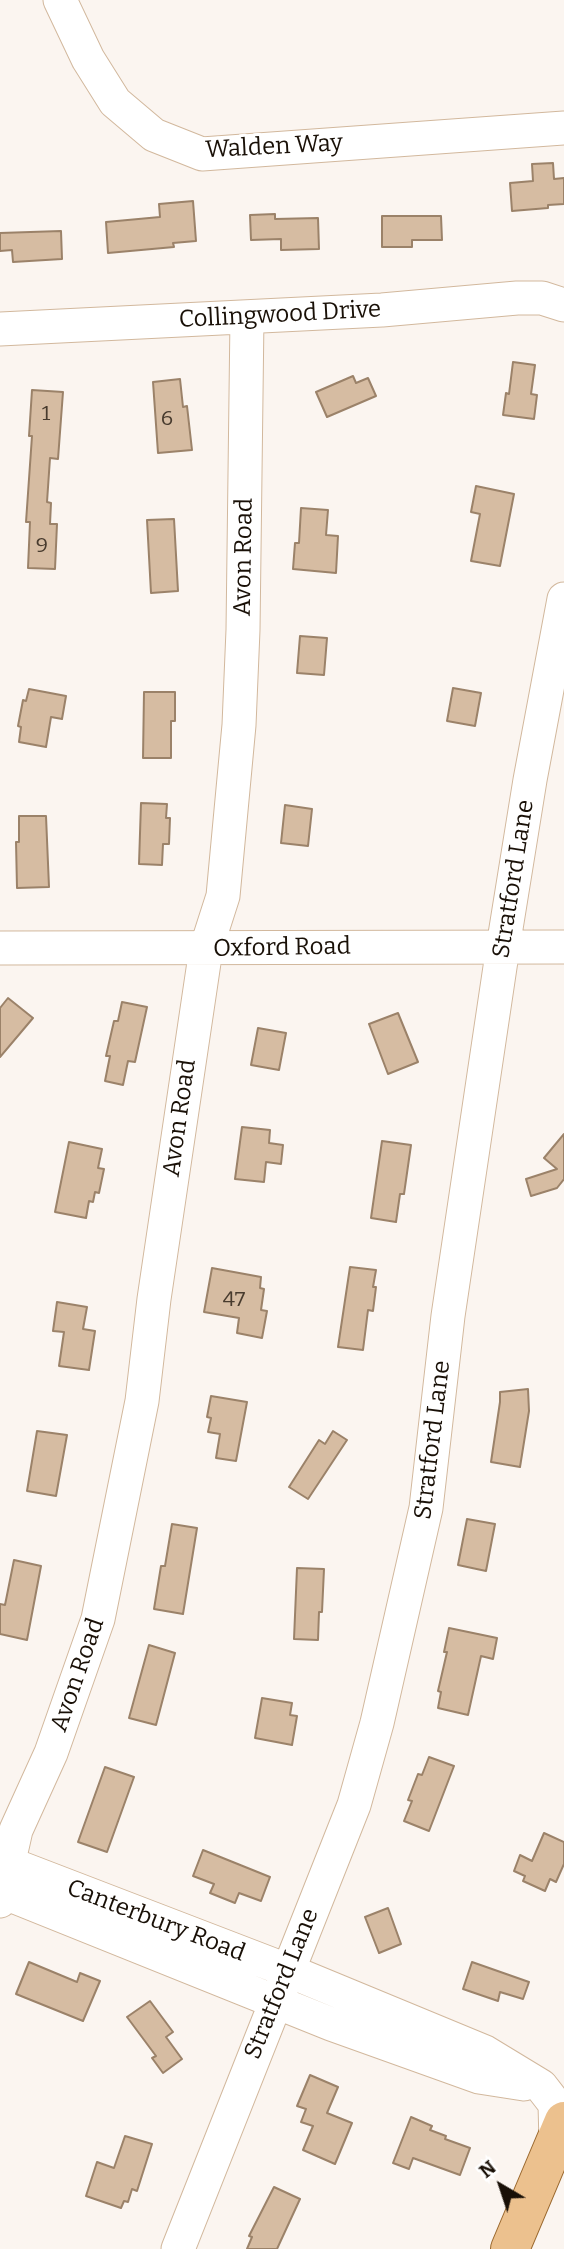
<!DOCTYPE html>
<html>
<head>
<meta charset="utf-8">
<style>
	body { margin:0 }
	#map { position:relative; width:564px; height:2249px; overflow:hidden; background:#fbf5f0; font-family:Bitter,serif }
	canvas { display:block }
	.north { position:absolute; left:466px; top:2151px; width:70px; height:70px; -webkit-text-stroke:5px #fff; paint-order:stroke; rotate:321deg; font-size:19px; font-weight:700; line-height:28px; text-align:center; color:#191007 }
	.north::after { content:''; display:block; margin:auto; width:24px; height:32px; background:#191007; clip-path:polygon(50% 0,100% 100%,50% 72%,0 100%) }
</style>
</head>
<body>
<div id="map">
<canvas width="564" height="2249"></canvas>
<div class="north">N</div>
</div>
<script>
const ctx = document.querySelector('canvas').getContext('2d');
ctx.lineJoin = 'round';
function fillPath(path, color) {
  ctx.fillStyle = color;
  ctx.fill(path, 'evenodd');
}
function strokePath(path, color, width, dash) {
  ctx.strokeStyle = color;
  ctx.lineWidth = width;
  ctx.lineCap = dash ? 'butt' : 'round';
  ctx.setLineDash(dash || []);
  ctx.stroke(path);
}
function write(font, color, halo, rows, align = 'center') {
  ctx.font = font + ' Bitter,serif';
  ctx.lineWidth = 6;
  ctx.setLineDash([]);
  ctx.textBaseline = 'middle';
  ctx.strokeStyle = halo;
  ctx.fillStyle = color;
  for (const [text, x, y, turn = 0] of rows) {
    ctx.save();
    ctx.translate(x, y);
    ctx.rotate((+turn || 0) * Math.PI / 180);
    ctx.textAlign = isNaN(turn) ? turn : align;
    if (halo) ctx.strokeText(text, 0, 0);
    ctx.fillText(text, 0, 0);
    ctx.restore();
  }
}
const building = new Path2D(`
	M553,163L554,179L564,178V204L548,205V208L512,211L510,183L533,181L532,164Z
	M193,201L196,241L173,243L174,247L108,253L106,222L160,217L159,204Z
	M275,214V219L318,218L319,249L281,250V239L251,240L250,215Z
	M382,216H441L442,240H412V247H382Z
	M61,231L62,259L13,262L12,250L0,251V233Z
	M513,362L535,365L531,394L537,395L534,419L503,415L506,393L509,394Z
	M353,376L356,383L368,378L376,396L327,417L316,392Z
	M180,379L183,407L187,406L192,450L158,453L153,382Z
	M32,390L63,392L58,459L50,458L47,502L51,503L50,524H57L55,569L28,568L30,522H26L32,436H29Z
	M476,486L514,494L500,566L471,561L480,514L471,512Z
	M301,508L328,510L326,535L338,536L336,573L293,569L295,543H299Z
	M174,519L178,591L151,593L147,520Z
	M300,636L327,638L324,675L297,673Z
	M453,688L481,693L475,726L447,721Z
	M29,689L66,696L62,719L51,717L46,747L19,742L21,727L18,726L23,700L26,701Z
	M144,692H175V721H171V758H143Z
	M141,803L167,804L166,818H170L169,844H163L162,865L139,864Z
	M285,805L312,809L308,846L281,843Z
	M19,816H46L49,887L17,888L16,842H19Z
	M8,998L33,1018L0,1057V1008Z
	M122,1002L147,1007L135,1062L128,1061L123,1085L105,1081L110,1056H106L114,1021H118Z
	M398,1013L418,1062L388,1074L369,1024Z
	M258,1028L286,1033L279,1070L251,1065Z
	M242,1127L270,1130L269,1143L283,1145L281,1164L266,1162L264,1182L235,1179Z
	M564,1134V1179L557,1188L531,1196L526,1179L557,1169L544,1158Z
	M382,1141L411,1145L404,1194H400L396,1222L371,1218Z
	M69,1142L102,1149L98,1168L104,1169L99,1193L95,1192L93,1202L89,1201L86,1218L55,1212Z
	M350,1267L376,1270L373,1287H376L373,1311L368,1310L363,1350L338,1347Z
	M212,1268L261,1277L260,1288L264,1289L261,1310L267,1311L262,1338L237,1333L239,1318L204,1312Z
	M57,1302L87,1307L83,1329L95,1331L89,1370L59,1366L64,1332L53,1331Z
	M528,1389L529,1411L520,1467L491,1462L500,1402V1392Z
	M211,1396L247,1402L236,1461L216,1458L220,1434L208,1432L211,1418L207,1417Z
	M37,1431L67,1435L56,1496L27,1491Z
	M333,1431L347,1440L308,1499L289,1487L319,1440L325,1444Z
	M467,1519L495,1524L486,1571L458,1565Z
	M172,1524L197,1528L183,1614L154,1609L161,1566H165Z
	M14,1560L41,1566L27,1640L0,1634V1604L5,1605Z
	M297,1568L324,1569L322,1612H319L318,1640L294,1639Z
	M449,1628L497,1638L493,1659L481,1656L468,1715L438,1708L441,1692L438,1691L447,1652H444Z
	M149,1645L175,1653L156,1725L129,1718Z
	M262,1698L292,1703L290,1715L297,1716L292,1745L255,1738Z
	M429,1757L454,1766L429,1831L404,1821L412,1801L408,1800L418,1774L422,1775Z
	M105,1767L134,1777L107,1852L78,1842Z
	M544,1833L564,1842V1864L556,1882L550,1879L545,1891L523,1881L525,1876L514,1871L520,1855L532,1861Z
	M203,1850L270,1877L261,1901L239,1893L235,1903L210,1893L214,1884L193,1876Z
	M388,1908L401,1944L379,1953L365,1917Z
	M29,1962L77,1982L80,1973L100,1981L83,2021L16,1994Z
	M472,1962L529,1982L523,1999L500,1992L498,2001L463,1989Z
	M150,2001L173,2032L166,2037L182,2059L163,2073L152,2058L156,2056L127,2017Z
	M310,2075L338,2087L327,2113L352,2123L335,2164L303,2150L313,2126L301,2122L306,2109L297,2106Z
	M411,2117L432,2126L430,2130L446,2136L445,2139L470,2148L460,2175L413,2158L409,2169L393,2163Z
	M125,2136L152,2144L137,2191L132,2189L128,2202L124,2201L121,2208L86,2196L97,2162L114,2168Z
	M274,2187L300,2199L277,2249H247L252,2237L249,2236Z`);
fillPath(building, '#d6bca2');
strokePath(building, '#9b8269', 2);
const minor = new Path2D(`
	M60,0L88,59L115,102L154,135L202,154L564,128
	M0,329L382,310L517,298H542L564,305
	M0,948L564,947
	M0,1860L289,1971L485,2052L541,2086L555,2104L556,2143L562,2147
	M0,1891L331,2024L479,2077L524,2084
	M0,1901L16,1830L51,1753L98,1619L142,1401L154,1299L206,949L223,896L239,725L243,630L247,317
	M178,2249L354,1805L377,1723L426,1508L448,1316L503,947L530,780L564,599`);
const major = new Path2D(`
	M510,2249L564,2121`);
strokePath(minor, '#d2b89d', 35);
strokePath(major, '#9a682e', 40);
strokePath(minor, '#fff', 33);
strokePath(major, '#ecc18e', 38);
write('21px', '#483b2e', null, [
	["1",46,414],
	["6",167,419],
	["9",42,546],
	["47",234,1300]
]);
write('24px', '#191007', '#fff', [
	["Walden Way",274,147,-3],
	["Collingwood Drive",280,315,-3],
	["Avon Road",244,557,-89],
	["Stratford Lane",514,879,-81],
	["Oxford Road",282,948,-1],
	["Avon Road",180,1118,-82],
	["Stratford Lane",433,1440,-83],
	["Avon Road",78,1675,-71],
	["Canterbury Road",156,1921,21],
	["Stratford Lane",282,1984,-68]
]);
</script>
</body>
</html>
